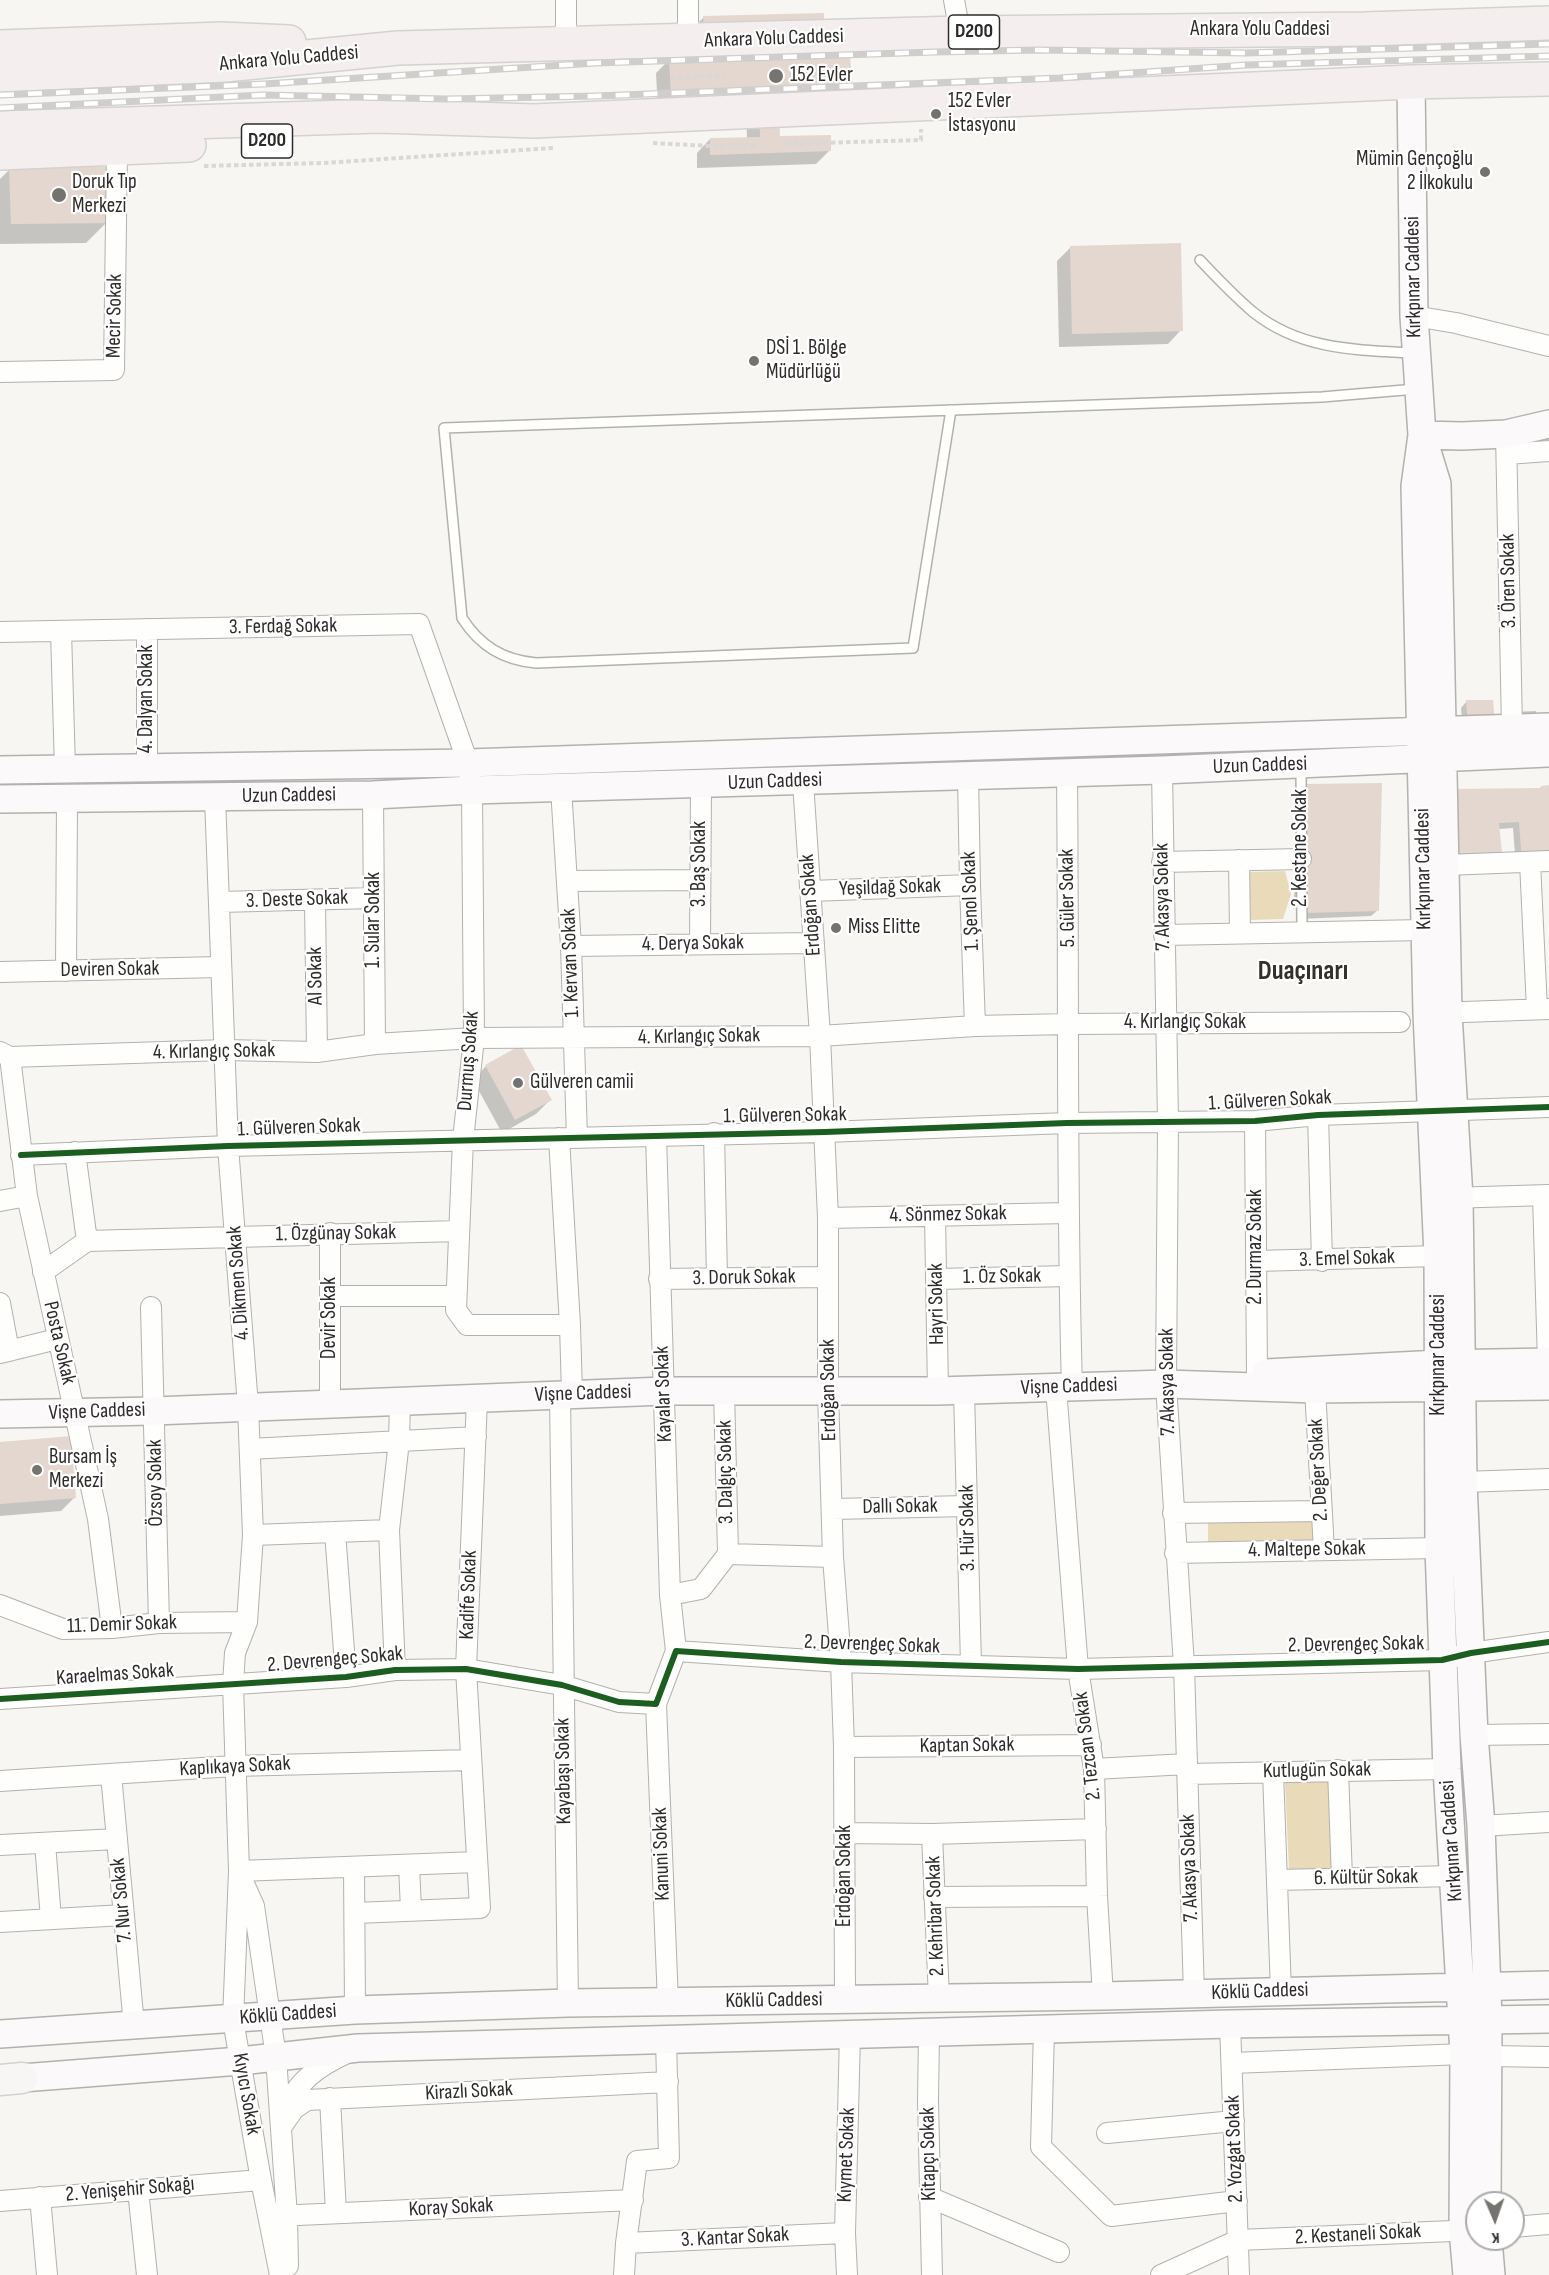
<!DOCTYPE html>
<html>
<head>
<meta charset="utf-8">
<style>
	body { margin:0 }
	#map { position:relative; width:1549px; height:2275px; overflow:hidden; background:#f8f6f2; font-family:"Sofia Sans Condensed",sans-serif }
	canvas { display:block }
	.north { position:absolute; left:1465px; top:2191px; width:60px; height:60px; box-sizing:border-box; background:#fff; border:2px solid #ababaa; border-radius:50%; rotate:178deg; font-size:16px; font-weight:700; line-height:24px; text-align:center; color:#2e2c2a }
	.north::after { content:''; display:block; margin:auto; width:21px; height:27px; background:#757370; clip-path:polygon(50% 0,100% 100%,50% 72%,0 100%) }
</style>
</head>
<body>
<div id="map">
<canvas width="1549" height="2275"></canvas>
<div class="north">K</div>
</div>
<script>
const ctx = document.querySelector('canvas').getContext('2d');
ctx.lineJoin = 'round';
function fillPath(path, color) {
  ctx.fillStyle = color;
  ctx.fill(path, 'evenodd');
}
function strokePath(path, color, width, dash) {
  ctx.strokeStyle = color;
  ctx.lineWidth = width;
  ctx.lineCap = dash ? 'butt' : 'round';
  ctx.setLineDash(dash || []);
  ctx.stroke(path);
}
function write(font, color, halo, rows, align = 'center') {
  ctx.font = font + ' "Sofia Sans Condensed",sans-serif';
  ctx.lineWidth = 4.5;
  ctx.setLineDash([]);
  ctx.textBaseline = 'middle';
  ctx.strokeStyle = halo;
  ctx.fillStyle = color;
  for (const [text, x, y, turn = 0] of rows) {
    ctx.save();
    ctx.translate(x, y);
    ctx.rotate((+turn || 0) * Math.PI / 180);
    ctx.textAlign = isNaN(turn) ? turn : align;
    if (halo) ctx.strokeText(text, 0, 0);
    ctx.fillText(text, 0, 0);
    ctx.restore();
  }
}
fillPath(new Path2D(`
	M1285,871L1291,894L1283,919L1251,920L1249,872Z
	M1317,1518V1545L1208,1548V1520Z
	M1330,1781L1333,1868L1289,1870L1285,1782Z`), '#e9dbba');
fillPath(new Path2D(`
	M823,14V28L809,42L775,43L776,55L849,52L850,92L837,105L777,108L778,138L829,136L830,150L816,164L697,168V153L710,139L747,138L746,109L658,112L656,73L670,59L744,56L743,44L690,45V31L704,17Z
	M10,169L107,222L86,243L0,244V179Z
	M1070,248L1181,330L1168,344L1059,347L1057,261Z
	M1467,701H1492L1463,731L1461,708Z
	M1536,711L1537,724L1512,712Z
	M1308,785L1378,910L1371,916L1298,919V902H1294L1298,795Z
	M1541,787H1549L1516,868L1513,828L1499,829L1443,800L1538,790Z
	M486,1066L550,1100L536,1114L502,1133L473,1080Z
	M0,1443L74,1498L61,1511L0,1516Z`), '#0003');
fillPath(new Path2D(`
	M824,13V29L850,51L852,92L778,95L780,136L831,135V151L710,155V138L760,137L759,96L671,99L669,58L757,54L704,32L703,16Z
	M9,167H107L108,223L11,224Z
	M1181,243L1183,331L1072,334L1070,246Z
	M1466,700H1493L1495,724L1468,725Z
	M1382,783L1379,911L1304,913V846L1307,784Z
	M1549,785V857L1522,862L1519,822L1499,823L1503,863L1453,861L1452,789L1541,788V786Z
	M521,1045L552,1100L515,1120L485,1065Z
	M71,1436L76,1498L0,1504V1442Z`), '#e3d7d0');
const lane = new Path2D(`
	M1200,260C1217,278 1234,296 1253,312C1300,350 1356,350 1414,353
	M951,410L913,648L536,663C503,660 480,646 462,618L444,428L1322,397L1416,389
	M1301,767L1302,932`);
const street = new Path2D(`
	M566,0V44
	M688,0V41
	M954,0L960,33
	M1414,316L1456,323L1549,346
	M0,372L114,370L117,148
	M1506,434L1512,728
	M1507,454L1549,451
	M61,631L65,769
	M0,632L419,624L468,763L472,790L474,1038L463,1140L456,1310L467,1325H570
	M147,768V629
	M1162,770L1168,1122L1166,1384L1184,1666L1194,1994
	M1067,772C1069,977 1066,1182 1072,1387
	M968,775L970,885L975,1026
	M803,782L820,1036L828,1218V1392L833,1557L841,1662L844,1747L845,1999
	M561,788L571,946L577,1138
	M373,795L375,1044
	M215,797L228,1146L248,1406L253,1535L247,1622L235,1653L233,1684L239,1871L233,2020L261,2180L280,2275
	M1239,860L1240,932
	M1162,862L1301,859
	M1530,862L1537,1009
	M1446,865L1549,861
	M567,881L700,880
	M811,891L970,885
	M315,900L317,1052
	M220,902L373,898
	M1164,935L1424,930
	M700,944L701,785
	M571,946L814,943
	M66,971L67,798
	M0,972L220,967
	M1435,1013L1549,1009
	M0,1052L10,1057L225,1050L317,1052L375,1044L474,1038L820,1036L975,1026L1069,1024L1400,1022
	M10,1057L27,1196L98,1519L112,1628
	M1318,1115L1322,1261
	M1255,1121L1257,1374
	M714,1133L717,1278
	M656,1136L670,1595L676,1651
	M559,1138L570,1325L572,1394
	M75,1152L87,1241
	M21,1155L228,1146L825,1132L1067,1123L1255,1121L1318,1115L1549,1107
	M1543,1196L1548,1362
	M1448,1198L1549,1195
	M0,1201L27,1196
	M935,1216L938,1391
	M828,1218L1068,1213
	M1256,1261L1438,1256
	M43,1272L87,1241L459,1231
	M659,1279L828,1277
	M936,1279L1069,1276
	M330,1296H456
	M0,1303L9,1351
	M151,1307L159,1623
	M0,1353L57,1339
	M1056,1388L1078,1669L1094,1769L1097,1896L1103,1996
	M1315,1389L1324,1550
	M724,1390L728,1554
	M964,1391L971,1665
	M560,1395L568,2003
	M330,1403V1233
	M250,1449L476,1437
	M1463,1482L1549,1479
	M833,1509L967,1506
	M1173,1513L1321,1511
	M335,1532L346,1677
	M253,1535L389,1530
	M1175,1553L1439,1548
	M670,1595L701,1589L728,1554L833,1557
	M0,1605L63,1629L112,1628L159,1623L247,1622
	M395,1670L389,1530L399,1441L400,1402
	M0,1699L346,1677L395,1670L466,1669L562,1685L619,1702L656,1704L676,1651L841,1662L1078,1669L1442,1660L1471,1653L1549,1642
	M656,1704L668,2003
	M1474,1735L1549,1734
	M844,1747L1091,1745
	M1094,1769L1187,1764
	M1338,1770L1342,1878
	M1273,1772L1281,1992
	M111,1774L134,2026
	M1187,1774L1447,1769
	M0,1781L234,1766L471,1760
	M1481,1826L1549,1822
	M845,1833L932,1834L1096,1829
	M932,1834L939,1999
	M45,1843L51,1919
	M0,1845L117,1839
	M409,1865L411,1910
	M354,1867L355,2010
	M239,1871L477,1862
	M241,1877L254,1906L276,2057L287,2216L288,2266
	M1277,1880L1455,1876
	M934,1897L1097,1896
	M355,1913L480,1908L466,1669L477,1399
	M0,1922L124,1915
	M1230,2024L1239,2275
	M1044,2029L1041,2147L1111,2216L1237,2201
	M929,2032L928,2101L932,2275
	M1489,2056L1549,2057
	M1232,2063L1464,2054
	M330,2098L336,2213
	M285,2114C293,2083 319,2066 347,2053
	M282,2126L294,2109L307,2100L668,2082
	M1107,2133L1234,2121
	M138,2190L147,2275
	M40,2197L47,2275
	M929,2197L1059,2252
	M0,2201L261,2180
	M276,2216L633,2200
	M1513,2227L1549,2224
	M626,2243L845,2233
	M624,2275L626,2243L637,2161L669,2158L666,2039
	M847,2275L845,2233L850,2034
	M1161,2275L1238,2240L1477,2230`);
const secondary = new Path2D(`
	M1411,82L1414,316L1422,435L1415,486L1427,1013L1438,1256L1439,1548L1447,1769L1464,2054L1463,2230L1467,2275
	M1422,435L1462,436L1506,434L1549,424
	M1425,445L1437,484L1448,1013L1459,1198L1463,1482L1474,1735L1481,1826L1488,2020L1487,2203
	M0,770L468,763L1549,727
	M0,799L373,795L472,790L1162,770L1549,753
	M1266,1373L1439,1364L1549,1362
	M0,1414L154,1411L664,1391H938L1166,1384L1315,1389L1549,1386
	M0,2034L355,2010L568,2003L1103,1996L1549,1985
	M22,2078L240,2061L358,2048L1230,2024L1549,2019
	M1488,2239L1491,2275`);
const primary = new Path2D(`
	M0,2080L22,2078`);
const highway = new Path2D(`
	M0,47L221,39L289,42
	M0,75L225,65L398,48L960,33L1365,29L1549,23
	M0,128L379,116L534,121L1411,82L1549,79
	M0,153L189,145`);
strokePath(lane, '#b2b1ae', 12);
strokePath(street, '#b2b1ae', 22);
strokePath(secondary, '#b2b1ae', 30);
strokePath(primary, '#d3d2d0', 33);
strokePath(highway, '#d3d2d0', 36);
strokePath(new Path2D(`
	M800,74L851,72
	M670,78L725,76
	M653,143L710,146L757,145
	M786,144L921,140V129
	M204,166L323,163L553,148`), '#d9d8d7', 4, [4.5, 3]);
strokePath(lane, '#fefefd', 9);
strokePath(street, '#fefefd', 20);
strokePath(secondary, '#fbf9f9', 27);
strokePath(primary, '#f8f5f5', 30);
strokePath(highway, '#f4eeef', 33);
const rail = new Path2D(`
	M0,95L264,84L596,63L935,52L1039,50L1246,53L1549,44
	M0,108L263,95L447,99L596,96L1060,78L1246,65L1549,56`);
strokePath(rail, '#cfcecd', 7);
strokePath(rail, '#fff', 4.5, [14]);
strokePath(new Path2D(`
	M21,1155L228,1146L825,1132L1067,1123L1255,1121L1318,1115L1549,1107
	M0,1699L346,1677L395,1670L466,1669L562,1685L619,1702L656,1704L676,1651L841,1662L1078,1669L1442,1660L1471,1653L1549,1642`), '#1b5e20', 6);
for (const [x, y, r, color] of [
	[776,76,8,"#757370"],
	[936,114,6,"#757370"],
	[1485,172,6,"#757370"],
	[59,195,8,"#757370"],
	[754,361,6,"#757370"],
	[836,928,6,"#757370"],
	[518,1083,6,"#757370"],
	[37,1470,6,"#757370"]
]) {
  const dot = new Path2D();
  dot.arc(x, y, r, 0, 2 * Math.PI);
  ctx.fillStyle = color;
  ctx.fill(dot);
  strokePath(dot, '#fff', 2);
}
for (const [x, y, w] of [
	[974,32,51],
	[267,141,51]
]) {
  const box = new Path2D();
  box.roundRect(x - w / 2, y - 17, w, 34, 4.5);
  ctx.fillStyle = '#fff';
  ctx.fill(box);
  strokePath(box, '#2e2c2a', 1.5);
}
write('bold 20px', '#2e2c2a', null, [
	["D200",974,32],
	["D200",267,141]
]);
write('21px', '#2e2c2a', '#fff', [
	["Ankara Yolu Caddesi",1260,30],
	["Ankara Yolu Caddesi",774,39,-2],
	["Ankara Yolu Caddesi",289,59,-5],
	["Kırkpınar Caddesi",1414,277,-91],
	["Mecir Sokak",115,316,-89],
	["3. Ören Sokak",1509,581,-91],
	["3. Ferdağ Sokak",283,627,-1],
	["4. Dalyan Sokak",147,699,-90],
	["Uzun Caddesi",1260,766,-2],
	["Uzun Caddesi",775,782,-2],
	["Uzun Caddesi",289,796,-1],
	["2. Kestane Sokak",1301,848,-90],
	["3. Baş Sokak",700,864,-90],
	["Kırkpınar Caddesi",1424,869,-91],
	["Yeşildağ Sokak",890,888,-2],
	["7. Akasya Sokak",1163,897,-91],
	["5. Güler Sokak",1068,898,-91],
	["3. Deste Sokak",297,900,-2],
	["1. Şenol Sokak",971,901,-92],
	["Erdoğan Sokak",811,905,-94],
	["1. Sular Sokak",374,920,-90],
	["4. Derya Sokak",693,944,-1],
	["1. Kervan Sokak",571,963,-92],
	["Deviren Sokak",110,970,-1],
	["Al Sokak",316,976,-91],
	["4. Kırlangıç Sokak",1185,1023],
	["4. Kırlangıç Sokak",699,1037,-1],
	["4. Kırlangıç Sokak",214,1052,-1],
	["Durmuş Sokak",469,1061,-86],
	["1. Gülveren Sokak",1270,1101,-3],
	["1. Gülveren Sokak",785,1116,-1],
	["1. Gülveren Sokak",299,1128,-2],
	["4. Sönmez Sokak",948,1215,-1],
	["1. Özgünay Sokak",336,1234,-1],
	["2. Durmaz Sokak",1256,1247,-90],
	["3. Emel Sokak",1347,1259,-2],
	["1. Öz Sokak",1002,1277,-1],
	["3. Doruk Sokak",744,1278,-1],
	["4. Dikmen Sokak",239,1283,-94],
	["Hayri Sokak",937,1304,-91],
	["Devir Sokak",330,1318,-90],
	["Posta Sokak",59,1343,77],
	["Kırkpınar Caddesi",1439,1355,-90],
	["7. Akasya Sokak",1168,1382,-91],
	["Vişne Caddesi",1069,1387,-2],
	["Erdoğan Sokak",829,1390,-91],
	["Vişne Caddesi",583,1394,-2],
	["Kayalar Sokak",664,1394,-92],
	["Vişne Caddesi",97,1412,-2],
	["2. Değer Sokak",1319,1470,-93],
	["3. Dalgıç Sokak",726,1472,-91],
	["Özsoy Sokak",156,1483,-91],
	["Dallı Sokak",900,1507,-1],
	["3. Hür Sokak",968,1528,-91],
	["4. Maltepe Sokak",1307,1550,-1],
	["Kadife Sokak",469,1595,-88],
	["11. Demir Sokak",122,1625,-2],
	["2. Devrengeç Sokak",872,1645,2],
	["2. Devrengeç Sokak",1356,1645,-1],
	["2. Devrengeç Sokak",335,1660,-5],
	["Karaelmas Sokak",115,1675,-4],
	["Kaptan Sokak",967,1746,-1],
	["2. Tezcan Sokak",1088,1746,-97],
	["Kaplıkaya Sokak",235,1767,-3],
	["Kayabaşı Sokak",564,1771,-91],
	["Kutlugün Sokak",1317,1771,-1],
	["Kırkpınar Caddesi",1452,1841,-94],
	["Kanuni Sokak",662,1854,-92],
	["7. Akasya Sokak",1190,1868,-92],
	["Erdoğan Sokak",845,1876,-90],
	["6. Kültür Sokak",1366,1878,-1],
	["7. Nur Sokak",122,1900,-95],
	["2. Kehribar Sokak",936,1916,-92],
	["Köklü Caddesi",1260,1992,-2],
	["Köklü Caddesi",774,2001,-1],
	["Köklü Caddesi",288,2015,-4],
	["Kirazlı Sokak",469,2092,-3],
	["Kıyıcı Sokak",246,2094,80],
	["2. Yozgat Sokak",1235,2149,-92],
	["Kitapçı Sokak",929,2154,-91],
	["Kıymet Sokak",847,2155,-88],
	["2. Yenişehir Sokağı",130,2190,-5],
	["Koray Sokak",451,2208,-3],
	["2. Kestaneli Sokak",1358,2235,-3],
	["3. Kantar Sokak",735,2238,-3]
]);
write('21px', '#2e2c2a', '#fff', [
	["152 Evler",790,76],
	["152 Evler",948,102],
	["İstasyonu",948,126],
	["Mümin Gençoğlu",1473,160,"right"],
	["2 İlkokulu",1473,184,"right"],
	["Doruk Tıp",72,183],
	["Merkezi",72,207],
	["DSİ 1. Bölge",766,349],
	["Müdürlüğü",766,373],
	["Miss Elitte",848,928],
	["Gülveren camii",530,1083],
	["Bursam İş",49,1458],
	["Merkezi",49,1482]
], 'left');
write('bold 27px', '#33312b', '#fff', [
	["Duaçınarı",1303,972]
]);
</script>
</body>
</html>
